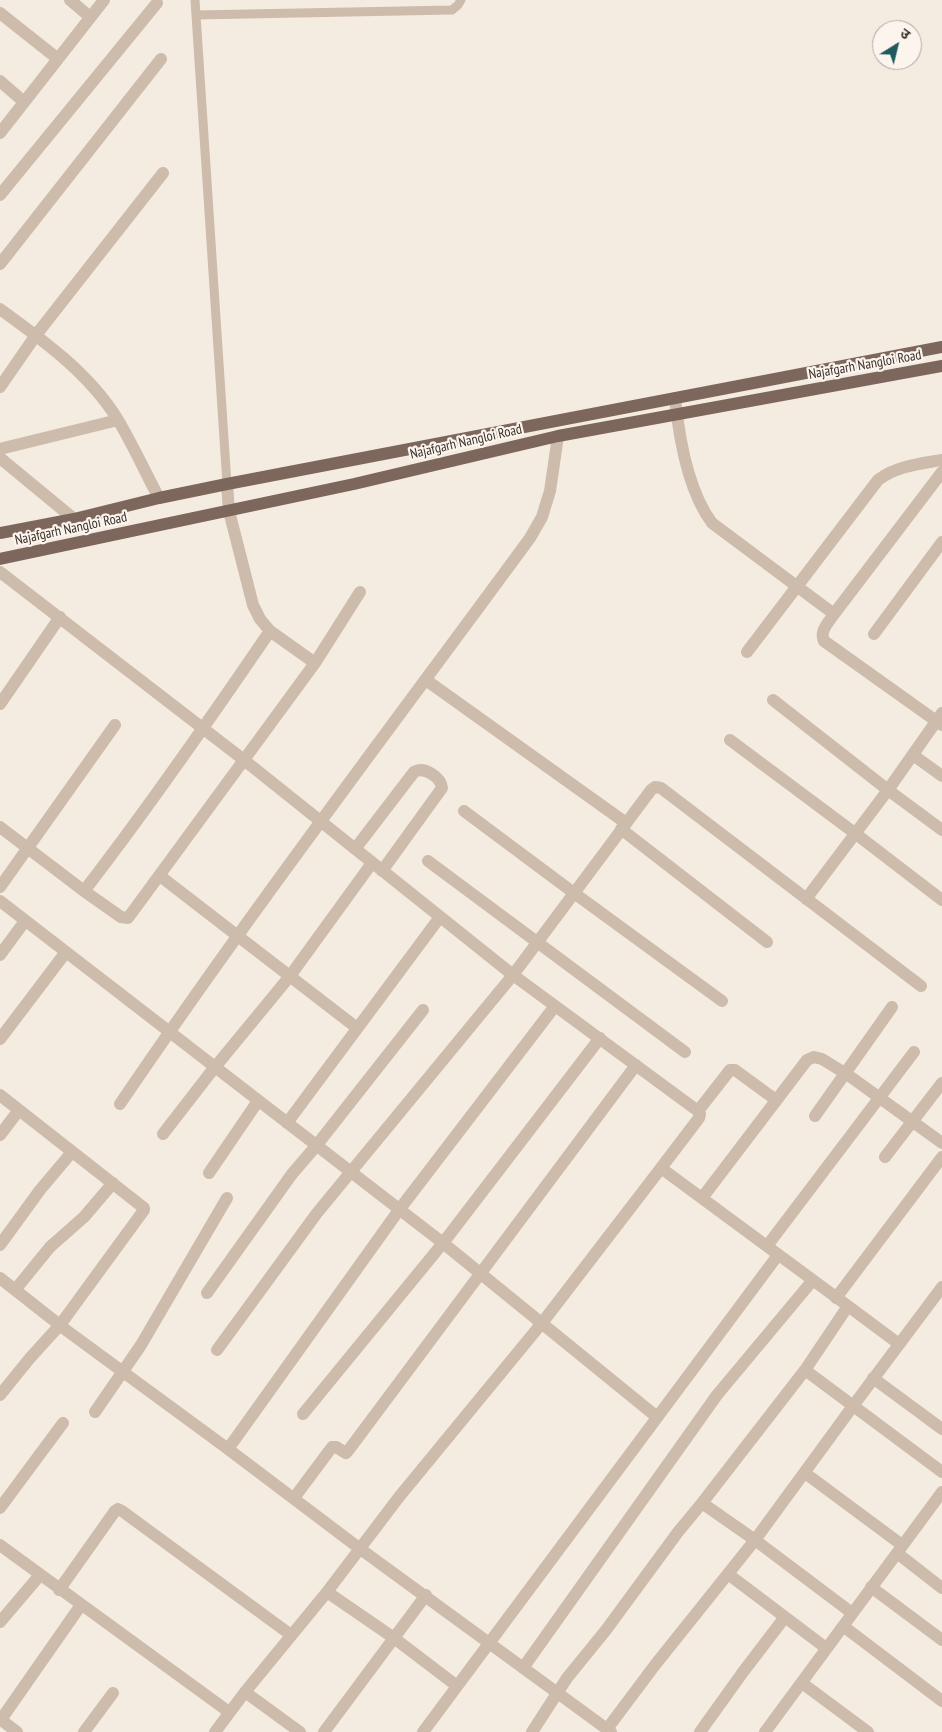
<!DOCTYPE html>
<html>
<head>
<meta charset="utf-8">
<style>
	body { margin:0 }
	#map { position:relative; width:942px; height:1732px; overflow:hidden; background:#f4ebe1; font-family:"PT Sans Narrow","Noto Sans Devanagari",sans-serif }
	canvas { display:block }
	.north { position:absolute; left:872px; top:20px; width:50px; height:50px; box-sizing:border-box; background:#fbf5ee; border:1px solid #aea6a0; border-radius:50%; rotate:36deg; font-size:14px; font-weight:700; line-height:20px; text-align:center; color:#3b302b }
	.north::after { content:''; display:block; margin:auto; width:18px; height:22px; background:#1f5a5e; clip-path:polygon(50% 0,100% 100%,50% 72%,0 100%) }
</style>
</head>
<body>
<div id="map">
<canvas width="942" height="1732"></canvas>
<div class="north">उ</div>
</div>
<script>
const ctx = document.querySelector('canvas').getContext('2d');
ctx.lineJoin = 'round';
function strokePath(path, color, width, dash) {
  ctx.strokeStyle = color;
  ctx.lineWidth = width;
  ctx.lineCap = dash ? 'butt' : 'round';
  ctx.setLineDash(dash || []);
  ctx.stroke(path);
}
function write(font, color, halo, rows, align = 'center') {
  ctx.font = font + ' "PT Sans Narrow",sans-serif';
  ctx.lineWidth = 4.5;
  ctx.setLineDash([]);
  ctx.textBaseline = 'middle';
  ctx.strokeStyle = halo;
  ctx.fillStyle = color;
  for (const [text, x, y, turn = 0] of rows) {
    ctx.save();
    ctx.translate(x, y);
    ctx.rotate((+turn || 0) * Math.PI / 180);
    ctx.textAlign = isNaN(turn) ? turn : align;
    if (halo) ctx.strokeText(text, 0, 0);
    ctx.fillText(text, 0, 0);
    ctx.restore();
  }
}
strokePath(new Path2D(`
	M195,0L227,484
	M196,15L452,10L458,5L461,0`), '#cdbbac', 9);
strokePath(new Path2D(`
	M70,0L90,17
	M0,13L58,59
	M0,81L24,102
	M0,133L104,0
	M0,195L157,3
	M0,264L161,59
	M0,309C43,340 90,374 118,420C133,445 145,472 159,498
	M0,387L36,335L163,173
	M675,398C679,438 688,491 712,523L834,614C829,622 819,631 824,641L942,725
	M0,449L118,420
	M0,458L74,519
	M0,572L244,760L513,975L651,790L655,787L661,788L921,986
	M834,614L942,472
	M270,631L315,663
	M874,634L942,542
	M747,652L878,480C896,466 919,464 942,460
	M426,680L626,823
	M773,700L888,790L942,830
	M0,704L60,617
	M730,740L856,834L942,900
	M913,755L942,776
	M464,811L574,893L722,1001
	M0,827L84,891L121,917L128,918L315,663L360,592
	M621,829L767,942
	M355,849L414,772C424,766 441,777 442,788L382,871
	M428,861L685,1052
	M160,876L357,1028
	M0,887L115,725
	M84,891C149,807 210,719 270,631L260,619L253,605L229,511L227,484
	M806,899L888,790L942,713
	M0,901L443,1243L657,1417
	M0,955L25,921
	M555,1006L399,1210L228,1449L359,1548L611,1732
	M0,1039L66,952
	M0,1095L144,1208V1210L60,1325L30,1358L0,1395
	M120,1104C251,911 392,726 530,538L542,517L550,491L558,436
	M698,1111L730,1070H735L776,1100
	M815,1116L892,1007
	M287,1123L440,917
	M163,1134L211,1072L290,976L372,863
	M0,1135L19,1110
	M885,1157L942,1083
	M209,1173L258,1101
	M702,1198L807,1060L814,1057L822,1059L848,1075L942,1143
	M0,1245L40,1190L72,1152
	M767,1246L914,1052
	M0,1278L66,1330L228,1449
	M15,1290L50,1247L84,1217L113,1183
	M207,1293L292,1174L316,1146L423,1010
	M836,1298L942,1157
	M848,1306L899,1344
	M217,1350L317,1213L513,975L698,1111L700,1114L699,1118L661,1168L848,1306L805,1370L942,1472
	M873,1378L942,1429
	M95,1412L141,1345L227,1198
	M303,1414L443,1243L600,1038
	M805,1473L902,1545
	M294,1498L332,1447H336L346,1453L348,1451L636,1065
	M702,1503L755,1540L852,1613
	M0,1508L63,1423
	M0,1545L229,1712
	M897,1553L942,1588
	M728,1574L826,1648
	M871,1587L942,1640
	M59,1590L115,1511L118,1509L122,1511L291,1635
	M327,1592L394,1638L457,1686
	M0,1622L40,1575
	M843,1626L942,1701
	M523,1668L717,1395L813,1280
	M802,1683L868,1732
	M245,1692L300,1732
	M0,1719L17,1732
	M0,1721L81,1605
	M607,1729L655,1665L755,1540L853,1406L942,1287
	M84,1732L113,1693
	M215,1732L245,1692L327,1592L399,1497L542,1323L661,1168
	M324,1732L426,1595
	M423,1732L778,1255
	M532,1732L567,1678L606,1630L678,1532L702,1503L805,1370
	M700,1732L743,1672L785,1617
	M765,1732L942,1492`), '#cdbbac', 12);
strokePath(new Path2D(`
	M0,533L74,519L159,498L227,484L942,347
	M0,559L354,484L558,436L942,366`), '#7d675c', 12);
write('14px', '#3b302b', '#fbf5ee', [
	["Najafgarh Nangloi Road",865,365,-10],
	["Najafgarh Nangloi Road",466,442,-13],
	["Najafgarh Nangloi Road",71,529,-12]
]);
</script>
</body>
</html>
